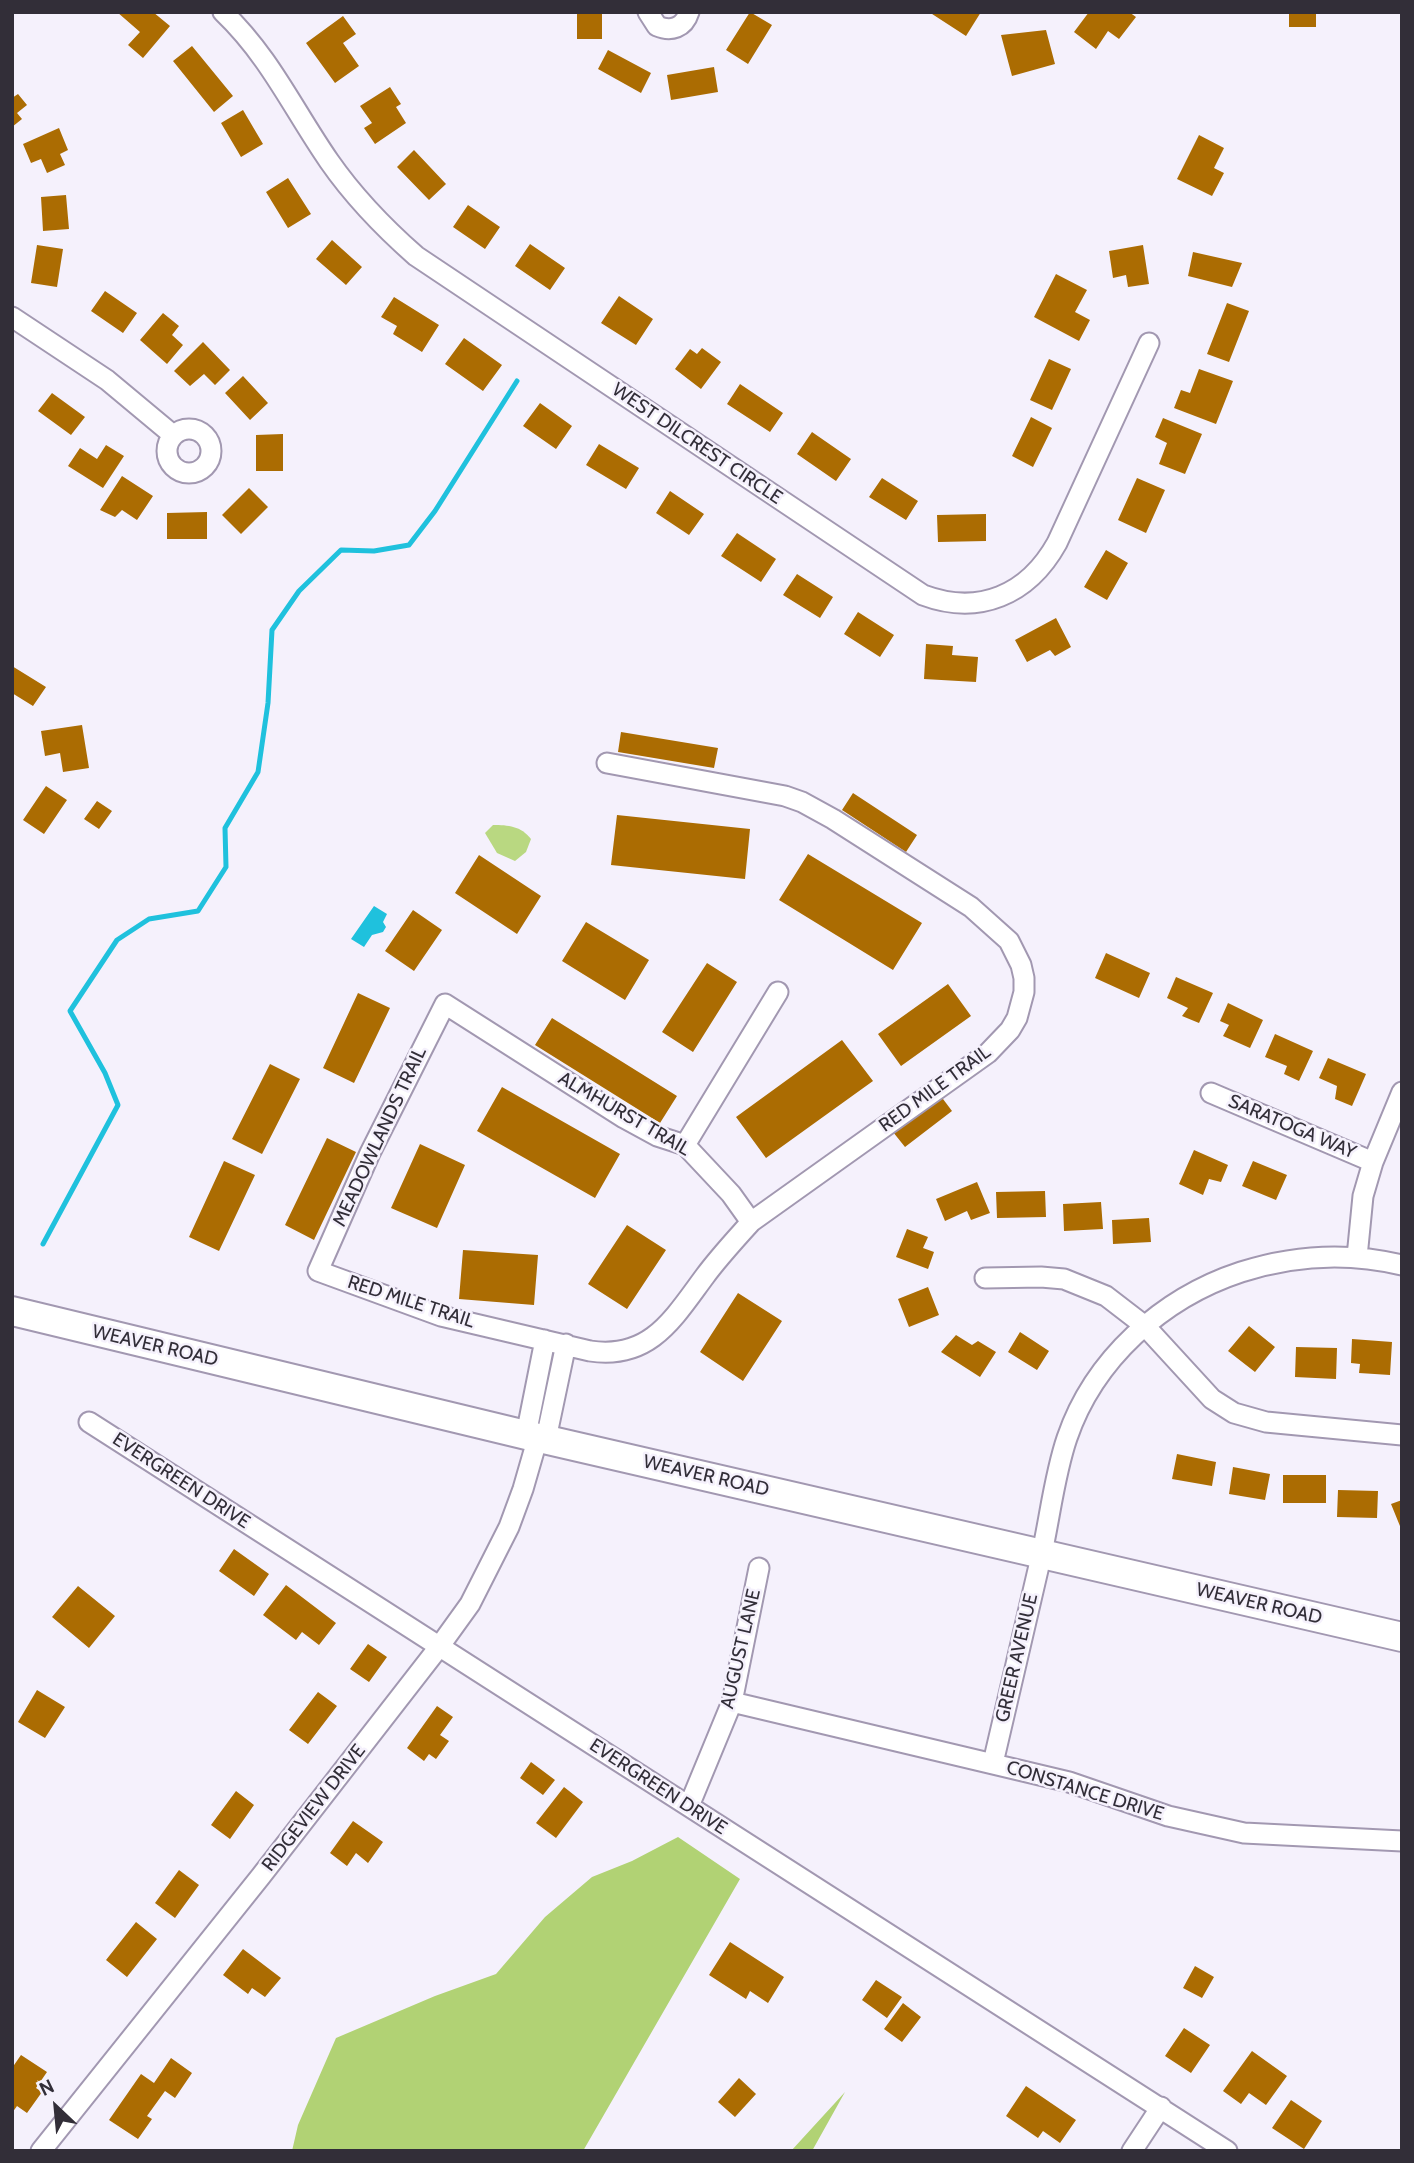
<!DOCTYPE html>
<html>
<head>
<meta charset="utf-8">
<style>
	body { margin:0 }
	#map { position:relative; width:1414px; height:2163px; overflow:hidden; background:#f5f1fc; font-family:Cabin,sans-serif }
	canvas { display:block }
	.frame { position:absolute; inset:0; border:14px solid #322e38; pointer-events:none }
	.north { position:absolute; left:21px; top:2072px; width:70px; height:70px; -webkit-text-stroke:5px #f5f1fc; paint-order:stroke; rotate:334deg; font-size:19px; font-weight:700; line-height:28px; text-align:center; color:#322e38 }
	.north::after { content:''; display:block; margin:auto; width:24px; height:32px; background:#322e38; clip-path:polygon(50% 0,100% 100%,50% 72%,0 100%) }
</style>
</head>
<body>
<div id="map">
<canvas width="1414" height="2163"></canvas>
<div class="frame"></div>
<div class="north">N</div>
</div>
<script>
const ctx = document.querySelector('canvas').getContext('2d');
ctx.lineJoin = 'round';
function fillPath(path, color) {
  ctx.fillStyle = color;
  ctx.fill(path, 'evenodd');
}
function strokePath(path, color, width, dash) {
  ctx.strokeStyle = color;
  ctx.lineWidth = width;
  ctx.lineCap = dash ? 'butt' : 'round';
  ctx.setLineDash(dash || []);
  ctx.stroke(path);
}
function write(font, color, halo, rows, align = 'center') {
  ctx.font = font + ' Cabin,sans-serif';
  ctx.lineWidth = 5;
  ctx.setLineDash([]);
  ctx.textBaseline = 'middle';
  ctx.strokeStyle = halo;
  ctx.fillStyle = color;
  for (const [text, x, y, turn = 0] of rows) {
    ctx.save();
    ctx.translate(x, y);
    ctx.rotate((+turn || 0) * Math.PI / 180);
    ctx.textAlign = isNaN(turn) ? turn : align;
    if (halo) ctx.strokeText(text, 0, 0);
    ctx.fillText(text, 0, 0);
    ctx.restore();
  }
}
fillPath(new Path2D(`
	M493,825C508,825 521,826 531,839L526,852L515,861L497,853L485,833Z`), '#b9d881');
fillPath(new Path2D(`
	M678,1837L740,1879L583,2151H292L298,2125L336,2038L435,1996L496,1974L545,1917L592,1877L632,1861Z
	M845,2092L812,2151H791Z`), '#b1d274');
fillPath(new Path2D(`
	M374,906L387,914L383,922L386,927L383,932L372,935L364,947L351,939Z`), '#1fc1dd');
strokePath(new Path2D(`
	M43,1244L118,1105L105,1073L70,1011L117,940L149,919L198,911L226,867L225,828L258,772L268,703L272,630L299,591L341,550L374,551L409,545L435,511L517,381`), '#1fc1dd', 5);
fillPath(new Path2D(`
	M117,12H153L170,26L143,58L128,45L140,32Z
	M577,12H602V39H577Z
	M750,12L772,25L748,64L726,50Z
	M929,12H981L966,36Z
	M1089,12H1129L1136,17L1119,39L1108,31L1096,49L1074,32Z
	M1289,12H1316V27H1289Z
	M343,16L356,34L343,43L359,66L335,83L306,43Z
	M1046,30L1055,64L1012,76L1001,35Z
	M192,46L233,96L214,112L173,61Z
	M608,50L651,73L641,93L598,69Z
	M714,67L718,92L671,100L667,75Z
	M390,87L401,104L396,107L406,123L375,144L364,128L372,123L360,106Z
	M18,94L27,105L17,113L22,119L12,127V98Z
	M243,110L263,144L241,157L221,123Z
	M59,128L68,150L60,154L65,165L47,173L41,159L31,163L23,144Z
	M1199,135L1224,148L1214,168L1224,173L1212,196L1177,179Z
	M414,150L446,184L429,200L397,167Z
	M288,178L311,214L288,228L266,192Z
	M66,195L69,229L43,231L41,197Z
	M468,205L500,227L485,249L453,227Z
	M332,240L362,267L346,285L316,259Z
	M530,244L565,268L550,290L515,266Z
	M37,245L63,249L57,287L31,283Z
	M1143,245L1149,284L1128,287L1126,275L1113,278L1109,251Z
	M1193,252L1242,263L1232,287L1188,276Z
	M1056,274L1087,290L1075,312L1090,320L1079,341L1034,317Z
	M105,291L137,313L123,333L91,311Z
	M619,296L653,319L636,345L601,323Z
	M394,297L439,325L422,352L393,334L397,326L381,317Z
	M1227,303L1249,311L1229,362L1207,354Z
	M163,313L179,326L172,335L183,345L167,364L140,340Z
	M464,338L502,365L483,391L445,364Z
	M203,342L230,370L215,385L204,374L190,386L174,371Z
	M702,348L721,362L701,389L675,369L690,349L697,354Z
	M1049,359L1071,369L1052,410L1030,400Z
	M1199,369L1233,381L1216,424L1174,408L1181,390L1190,393Z
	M243,376L268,403L250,420L225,393Z
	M740,384L783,413L770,432L727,404Z
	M52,393L85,417L71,435L38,411Z
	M540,403L572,426L556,449L523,426Z
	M1031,417L1052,428L1033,467L1012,456Z
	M1163,418L1202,434L1185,474L1159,464L1167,443L1155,437Z
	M812,432L851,459L836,481L797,454Z
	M283,434V471H256V435Z
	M599,444L639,468L626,489L586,465Z
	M106,445L124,456L103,488L68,466L80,448L97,459Z
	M122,476L153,496L137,520L122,510L115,517L100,510Z
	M882,478L918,501L906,520L869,497Z
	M1137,478L1165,490L1146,533L1118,520Z
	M249,488L268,507L241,534L222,515Z
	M670,491L704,514L689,535L656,513Z
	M207,512V539H167V513Z
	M986,514V541L938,542L937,515Z
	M737,533L776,559L761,582L721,556Z
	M1106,550L1128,563L1107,600L1084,587Z
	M797,574L833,597L820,618L783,595Z
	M858,612L894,635L880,657L844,634Z
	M1056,618L1071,647L1055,656L1050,650L1027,662L1015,640Z
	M926,644L953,646L952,655L978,657L976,682L924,679Z
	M12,666L46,687L33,706L12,693Z
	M82,725L89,768L63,772L60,753L45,756L41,731Z
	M621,732L718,748L714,768L618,752Z
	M46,786L67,800L44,834L23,820Z
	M853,793L917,835L906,852L842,810Z
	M97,801L112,811L99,829L84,819Z
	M617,815L750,829L745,879L611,865Z
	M808,854L922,923L893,970L779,900Z
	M479,855L541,896L517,934L455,893Z
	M413,910L442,930L414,971L385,951Z
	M586,922L649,960L625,1000L562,961Z
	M1106,953L1150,973L1139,998L1095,978Z
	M707,963L737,982L693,1052L662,1032Z
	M1176,977L1213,993L1199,1023L1182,1016L1188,1008L1167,998Z
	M948,984L971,1016L901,1066L878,1034Z
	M358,993L390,1008L354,1083L323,1068Z
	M1228,1003L1263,1020L1250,1048L1223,1036L1229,1025L1220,1021Z
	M552,1018L677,1096L660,1123L535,1045Z
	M1275,1034L1313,1051L1299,1081L1284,1074L1287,1066L1265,1057Z
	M842,1040L873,1081L766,1158L736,1117Z
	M1328,1058L1366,1074L1352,1106L1335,1099L1337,1086L1319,1078Z
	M270,1064L300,1079L262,1154L232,1139Z
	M502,1087L620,1154L595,1198L477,1131Z
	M940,1095L952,1111L905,1147L893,1132Z
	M327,1138L356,1152L314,1240L285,1225Z
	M420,1144L465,1165L437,1228L391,1208Z
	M1194,1150L1228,1165L1221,1182L1209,1179L1203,1195L1179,1184Z
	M224,1161L255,1175L219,1251L189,1237Z
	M1253,1161L1287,1175L1276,1200L1242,1186Z
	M977,1182L990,1213L971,1220L967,1211L945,1221L936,1199Z
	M1045,1191L1046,1217L997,1218L996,1192Z
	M1101,1202L1103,1229L1064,1231L1063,1204Z
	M1149,1218L1151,1242L1113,1244L1112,1220Z
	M627,1225L666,1250L627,1309L588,1284Z
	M907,1229L928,1237L923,1248L934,1252L928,1269L896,1257Z
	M463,1250L538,1255L534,1305L459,1299Z
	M928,1287L939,1315L909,1327L898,1299Z
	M738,1293L782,1321L743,1381L700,1352Z
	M1249,1326L1275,1347L1255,1372L1228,1351Z
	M1020,1332L1049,1351L1037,1370L1008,1352Z
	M956,1335L972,1345L978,1341L996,1352L980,1377L941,1352Z
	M1352,1339L1392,1342L1390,1375L1359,1373L1360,1364L1351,1363Z
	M1296,1347L1337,1348L1336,1379L1295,1377Z
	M1177,1454L1216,1462L1212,1486L1172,1479Z
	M1233,1467L1270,1474L1265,1500L1229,1494Z
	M1283,1475H1326V1503H1283Z
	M1338,1490L1378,1491L1377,1518L1337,1517Z
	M1402,1500V1531L1391,1504Z
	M234,1549L269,1574L254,1596L219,1571Z
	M286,1585L336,1623L319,1645L302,1632L296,1640L263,1615Z
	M78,1586L115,1616L89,1648L52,1617Z
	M368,1644L387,1657L369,1682L350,1669Z
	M37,1690L65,1707L45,1738L18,1722Z
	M318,1692L337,1706L308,1744L289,1730Z
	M437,1706L453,1717L440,1735L449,1741L436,1759L429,1754L424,1761L407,1748Z
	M531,1762L555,1780L543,1795L520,1778Z
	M564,1787L583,1802L556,1838L536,1823Z
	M236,1791L254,1805L230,1839L211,1825Z
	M353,1821L383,1842L368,1863L356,1853L347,1866L330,1853Z
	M179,1870L199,1885L175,1918L155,1903Z
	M136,1922L157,1939L127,1977L106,1960Z
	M730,1942L784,1977L768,2003L750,1991L746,1999L709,1975Z
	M243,1949L281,1978L265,1997L252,1988L248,1994L223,1975Z
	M1195,1966L1214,1977L1202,1998L1183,1988Z
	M876,1980L902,1997L887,2018L862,2000Z
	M903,2003L921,2017L902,2042L884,2029Z
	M1184,2028L1210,2045L1191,2073L1165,2056Z
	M1252,2051L1287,2076L1266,2105L1249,2093L1241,2104L1223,2091Z
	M21,2055L47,2072L36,2088L42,2092L27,2113L17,2106L12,2113V2068Z
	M171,2058L192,2073L175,2098L165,2091L147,2116L152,2119L138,2139L109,2120L141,2074L154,2083Z
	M739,2078L756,2094L735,2117L718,2102Z
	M1026,2086L1076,2120L1060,2143L1043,2131L1038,2138L1006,2116Z
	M1291,2100L1322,2121L1304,2149L1272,2128Z`), '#ab6c02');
const street = new Path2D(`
	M223,12C270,57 293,109 329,161C354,197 383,227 416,256L923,595C979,616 1028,595 1057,543L1149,343
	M648,12L657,26C671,32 684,28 689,12
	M12,317L107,380L173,435
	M167 451a22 22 0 1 1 44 0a22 22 0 1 1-44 0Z
	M607,763L785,796L802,802L833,819L971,907L1009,941L1021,965L1024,978V992L1017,1018L1010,1030L988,1053L751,1222C735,1240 719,1257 705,1276C673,1319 650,1360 590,1351L441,1316L318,1271L370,1153L445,1004L624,1118L657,1136L685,1145L731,1194L751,1222
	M1211,1093L1373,1162
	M685,1145L778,992
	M1357,1257L1363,1196L1373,1162L1402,1092
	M985,1278L1041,1277L1064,1279L1106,1296L1145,1326L1212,1399L1234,1413L1266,1422L1402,1435
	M89,1422L1227,2151
	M526,1435L545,1340
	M546,1439L566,1344
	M732,1702L1069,1782L1168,1816L1244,1833L1402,1841
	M993,1763C1009,1694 1025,1626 1041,1557C1050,1518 1054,1476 1067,1438C1094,1359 1162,1298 1241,1272C1294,1255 1348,1252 1402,1265
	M689,1806L732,1702L759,1568
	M41,2151L261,1876L439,1647L470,1604L509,1527L523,1489L538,1437
	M1132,2151L1161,2107`);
const secondary = new Path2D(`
	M12,1311L526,1435L1402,1637`);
strokePath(street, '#a298b1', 23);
strokePath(secondary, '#a298b1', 32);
strokePath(street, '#fff', 19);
strokePath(secondary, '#fff', 28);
write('19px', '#322e38', '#f5f1fc', [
	["WEST DILCREST CIRCLE",697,444,34],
	["RED MILE TRAIL",935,1089,-36],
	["ALMHURST TRAIL",624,1114,30],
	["SARATOGA WAY",1292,1127,23],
	["MEADOWLANDS TRAIL",380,1137,-65],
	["RED MILE TRAIL",411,1302,18],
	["WEAVER ROAD",155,1346,13],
	["WEAVER ROAD",706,1476,13],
	["EVERGREEN DRIVE",181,1481,33],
	["WEAVER ROAD",1259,1604,13],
	["AUGUST LANE",741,1649,-77],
	["GREER AVENUE",1017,1658,-77],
	["EVERGREEN DRIVE",658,1787,33],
	["CONSTANCE DRIVE",1085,1791,17],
	["RIDGEVIEW DRIVE",314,1808,-52]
]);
</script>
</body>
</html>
